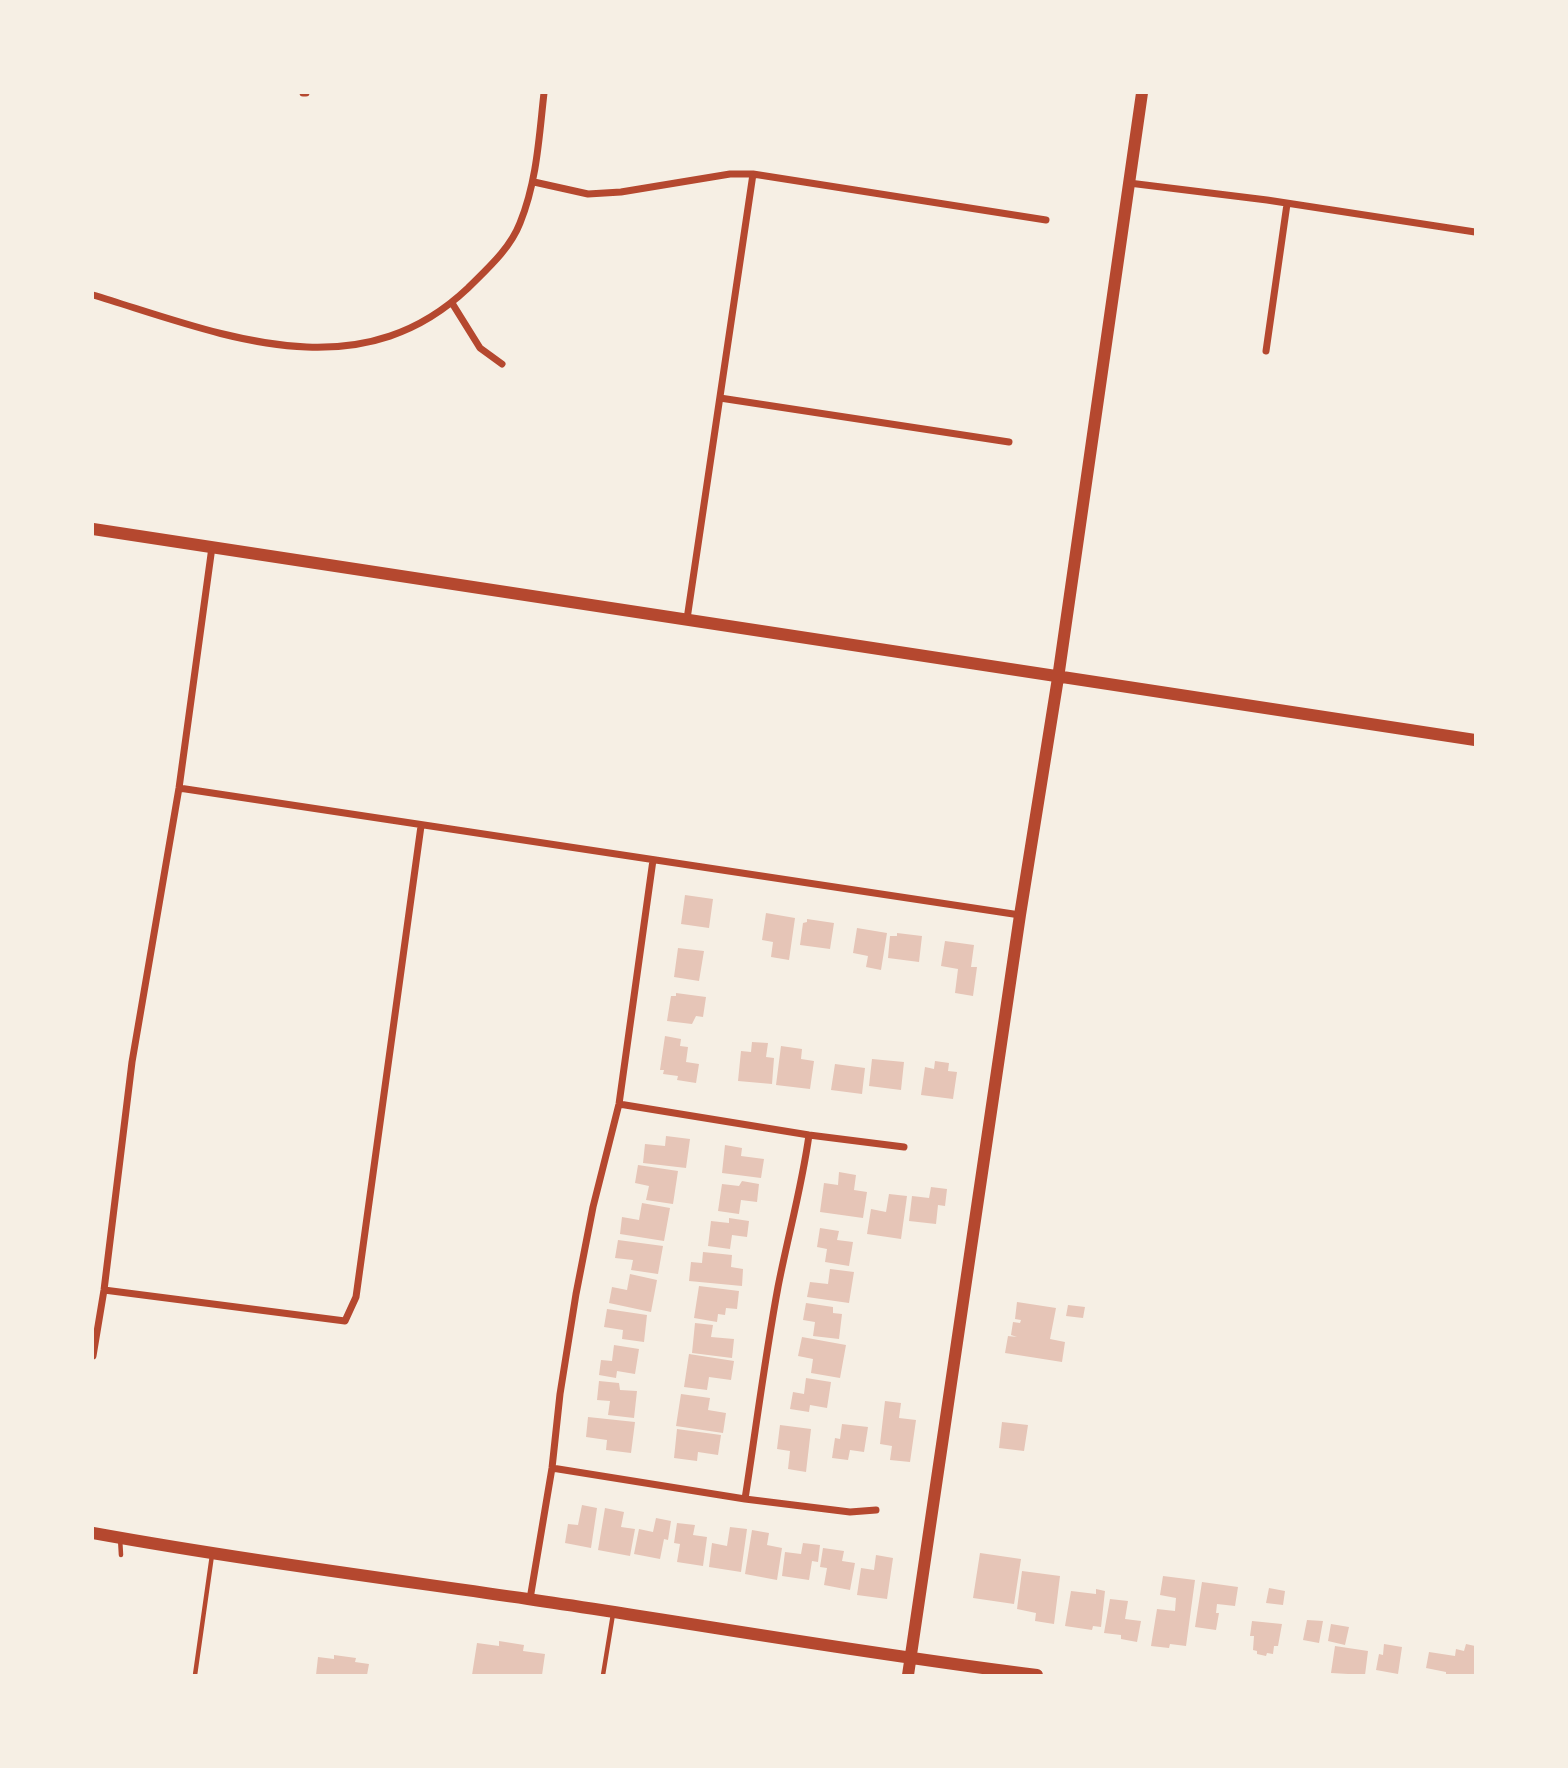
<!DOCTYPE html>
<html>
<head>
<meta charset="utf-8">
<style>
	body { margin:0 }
	#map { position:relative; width:1568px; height:1768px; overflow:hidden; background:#f6efe4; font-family:"Fira Sans Condensed",sans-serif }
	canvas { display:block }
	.frame { position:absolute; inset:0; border:94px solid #f6efe4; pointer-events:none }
</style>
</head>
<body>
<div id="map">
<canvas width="1568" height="1768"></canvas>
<div class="frame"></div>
</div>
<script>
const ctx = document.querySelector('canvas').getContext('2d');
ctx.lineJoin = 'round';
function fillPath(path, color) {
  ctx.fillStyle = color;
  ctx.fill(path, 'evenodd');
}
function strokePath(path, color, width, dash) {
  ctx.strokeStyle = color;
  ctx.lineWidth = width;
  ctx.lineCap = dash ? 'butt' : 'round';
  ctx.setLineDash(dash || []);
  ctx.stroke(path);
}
fillPath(new Path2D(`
	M685,895L713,899L709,928L681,924Z
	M766,913L795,918L789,960L771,957L773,942L762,940Z
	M807,919L834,923L830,949L800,945L803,923L807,922Z
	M857,928L887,933L881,970L866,967L868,956L853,953Z
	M897,933L922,936L919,962L888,958L890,936H897Z
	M945,941L974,945L971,967H977L973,996L955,993L958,969L941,966Z
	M678,948L704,951L699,981L674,977Z
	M676,993L706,997L703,1017L696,1016L692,1024L667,1021L671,996H676Z
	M665,1036L681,1039L680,1046L688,1047L686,1062L699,1064L696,1083L677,1080L678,1076L663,1074L664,1070H660Z
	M752,1042L768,1043L766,1057L774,1058L772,1084L738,1081L741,1051L751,1052Z
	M781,1046L802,1049L801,1059L814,1061L810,1089L776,1085Z
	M872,1059L904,1062L901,1090L869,1086Z
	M935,1061L949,1063L948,1071L957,1072L953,1099L921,1095L925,1067L934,1069Z
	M835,1064L865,1068L862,1094L831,1090Z
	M666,1136L690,1139L686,1168L643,1163L645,1144L665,1146Z
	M725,1145L742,1148L741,1156L764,1159L761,1178L722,1173Z
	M638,1165L678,1171L673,1204L646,1200L649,1186L635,1183Z
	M839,1172L856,1175L854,1190L867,1192L863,1218L820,1212L824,1183L838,1185Z
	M742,1181L759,1184L757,1202L741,1200L739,1214L718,1211L722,1184L739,1186Z
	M931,1187L947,1189L945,1206L938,1205L936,1224L909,1221L912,1196L929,1198Z
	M889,1194L907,1196L901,1239L867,1234L871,1209L886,1212Z
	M642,1203L670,1208L664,1241L620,1234L622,1217L639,1220Z
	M729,1218L749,1221L747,1237L732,1235L730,1249L708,1246L711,1221L729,1223Z
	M820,1228L839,1231L837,1240L853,1242L849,1266L825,1262L827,1249L817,1247Z
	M618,1240L663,1246L658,1274L631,1270L633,1260L615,1258Z
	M703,1252L732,1255L731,1267L743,1269L742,1286L689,1281L691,1262L702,1263Z
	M830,1269L854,1272L849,1303L807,1297L810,1282L828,1284Z
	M630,1274L657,1280L651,1312L609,1303L612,1287L627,1290Z
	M699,1286L739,1291L737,1309L726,1308L725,1315L718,1314L717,1322L694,1318Z
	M1017,1302L1056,1308L1050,1339L1065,1342L1062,1362L1005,1353L1008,1336L1017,1337L1011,1335L1013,1322L1020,1323L1021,1320L1015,1319Z
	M806,1303L833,1307V1313L842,1314L839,1339L813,1336L815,1322L803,1320Z
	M1068,1305L1085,1307L1083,1318L1066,1316Z
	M607,1309L647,1315L644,1342L622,1339L623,1330L604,1327Z
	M695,1323L713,1325L711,1337L734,1339L732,1358L692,1353Z
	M802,1337L846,1345L840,1378L811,1373L813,1359L798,1356Z
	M614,1345L639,1349L635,1374L617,1371L616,1378L599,1375L601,1360L612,1361Z
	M689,1354L734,1361L731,1380L709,1377L707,1390L684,1387Z
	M806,1378L831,1382L827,1408L810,1405L809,1412L790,1409L793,1392L804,1394Z
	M599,1381L619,1383L620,1390L637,1391L634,1418L608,1415L610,1401L597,1400Z
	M681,1394L710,1398L708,1410L726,1413L723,1433L676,1426Z
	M885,1401L901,1403L899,1418L916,1420L910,1462L890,1460L892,1446L880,1444Z
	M588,1417L635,1422L631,1453L606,1450L607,1440L586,1437Z
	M1002,1422L1028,1425L1024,1451L999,1448Z
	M842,1424L868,1427L864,1452L850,1450L848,1460L832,1458L835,1438L840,1439Z
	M780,1425L811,1429L806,1472L788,1469L790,1451L777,1449Z
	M677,1429L721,1435L718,1455L698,1452L697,1461L674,1458Z
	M582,1505L597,1508L591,1548L565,1543L568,1524L578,1525Z
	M605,1508L624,1512L621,1527L635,1529L630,1556L598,1550Z
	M656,1518L671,1521L668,1540L664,1539L660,1559L634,1554L639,1529L653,1532Z
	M677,1523L695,1525L693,1535L707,1537L703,1566L677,1562L680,1544L674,1543Z
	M730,1527L747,1529L741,1572L709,1567L712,1543L727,1546Z
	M752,1530L769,1533L767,1545L782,1548L777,1580L745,1574Z
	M803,1543L820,1545L818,1562L812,1561L809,1580L782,1576L785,1552L801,1554Z
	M823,1548L844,1551L842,1561L855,1563L850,1590L824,1585L827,1568L820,1567Z
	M980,1553L1021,1559L1014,1604L973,1598Z
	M876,1555L893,1558L887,1599L857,1595L861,1568L874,1570Z
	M1022,1571L1060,1576L1054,1624L1035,1621L1036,1613L1017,1609Z
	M1163,1576L1195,1580L1186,1646L1170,1644L1169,1648L1151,1646L1157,1609L1175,1611L1176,1598L1160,1595Z
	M1202,1582L1238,1587L1235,1606L1217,1604L1216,1613H1219L1216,1630L1195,1627Z
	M1269,1588L1285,1591L1283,1605L1266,1603Z
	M1096,1589L1105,1591L1101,1627L1093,1626L1092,1630L1065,1626L1071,1591L1096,1594Z
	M1110,1599L1128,1601L1125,1619L1141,1621L1137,1642L1121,1639V1635L1104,1633Z
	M1307,1620L1323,1621L1319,1643L1303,1640Z
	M1252,1621L1282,1624L1278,1646H1274L1273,1654L1267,1653L1266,1656L1257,1654V1651L1253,1650L1254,1636H1250Z
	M1331,1624L1349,1627L1345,1645L1328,1641Z
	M499,1641L524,1645L523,1651L545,1654L542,1675H472L477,1643L499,1646Z
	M1384,1644L1402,1647L1398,1674L1376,1670L1379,1654L1383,1655Z
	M1466,1644L1475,1646V1675H1446V1672L1426,1668L1429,1652L1455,1656L1456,1649L1464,1651Z
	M1335,1646L1368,1651L1365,1675L1331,1673Z
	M334,1655L356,1658L355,1662L369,1664L367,1675H316L318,1657L334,1659Z`), '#e6c5b7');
strokePath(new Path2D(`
	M120,1538L121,1555
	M195,1675L212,1555
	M603,1675L613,1614`), '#b5482f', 4.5);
strokePath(new Path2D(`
	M303,93H306
	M534,182L588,194L621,192L730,174H753L1046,220
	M1129,183L1267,200L1475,232
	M93,295C219,333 356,394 468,288C487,269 510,249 520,223C537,181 539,137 544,93
	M452,303L480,348L502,364
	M1266,351L1287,204
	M720,398L1009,442
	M687,619L753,174
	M179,788L1020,915
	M619,1104L809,1135L904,1147
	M104,1290L345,1321L356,1297L421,826
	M93,1356L104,1290L132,1062L179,788L212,547
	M552,1468L745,1499L850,1512L876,1510
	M745,1499C756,1428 765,1357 778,1287C788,1236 802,1186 809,1135
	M530,1599L552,1468L560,1394L576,1294L593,1207L619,1104L653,860`), '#b5482f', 7);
strokePath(new Path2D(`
	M93,529L1475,740
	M93,1533C237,1559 383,1578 528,1599C698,1624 866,1654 1037,1675
	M908,1675L1020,915L1058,678L1142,93`), '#b5482f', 12);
</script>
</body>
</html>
